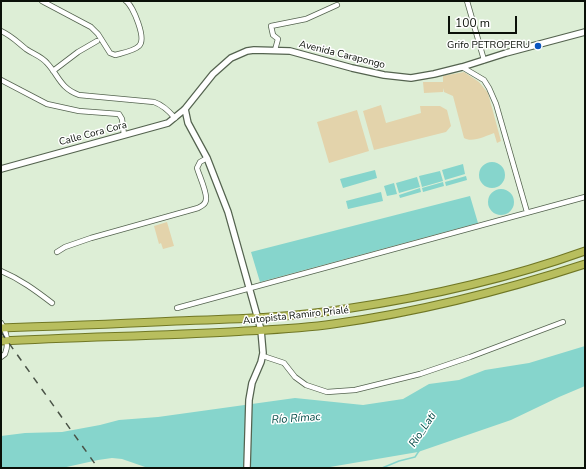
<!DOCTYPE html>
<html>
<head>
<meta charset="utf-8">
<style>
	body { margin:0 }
	#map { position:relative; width:586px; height:469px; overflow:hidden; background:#ddeed6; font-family:"Nunito Sans",sans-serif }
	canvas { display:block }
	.frame { position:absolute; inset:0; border:2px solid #0a1008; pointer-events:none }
	.scale { position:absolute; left:448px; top:16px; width:69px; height:18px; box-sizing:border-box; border:2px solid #0a1008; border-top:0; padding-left:5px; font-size:12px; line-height:14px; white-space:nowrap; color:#0a1008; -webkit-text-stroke:3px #fff; paint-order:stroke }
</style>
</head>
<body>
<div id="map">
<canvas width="586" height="469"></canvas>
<div class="frame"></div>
<div class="scale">100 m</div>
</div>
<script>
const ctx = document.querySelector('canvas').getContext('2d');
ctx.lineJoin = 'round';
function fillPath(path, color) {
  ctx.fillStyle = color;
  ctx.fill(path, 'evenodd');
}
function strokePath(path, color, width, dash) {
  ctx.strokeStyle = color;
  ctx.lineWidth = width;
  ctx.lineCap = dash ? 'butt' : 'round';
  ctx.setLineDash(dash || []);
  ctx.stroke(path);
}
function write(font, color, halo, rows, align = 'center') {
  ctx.font = font + ' "Nunito Sans",sans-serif';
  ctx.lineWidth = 3;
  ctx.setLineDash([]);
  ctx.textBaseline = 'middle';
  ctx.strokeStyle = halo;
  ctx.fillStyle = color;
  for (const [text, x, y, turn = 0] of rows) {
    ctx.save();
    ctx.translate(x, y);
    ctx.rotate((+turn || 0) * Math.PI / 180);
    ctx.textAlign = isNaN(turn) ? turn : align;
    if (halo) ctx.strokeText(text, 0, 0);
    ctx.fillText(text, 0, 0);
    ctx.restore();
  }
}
fillPath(new Path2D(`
	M464,72L479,82L488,93L501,141L497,143L494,133C486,136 472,143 464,138L453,96L444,92V88L443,92L424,93L423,82H443V76Z
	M381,105L386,123L421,113L420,106H440L447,110L451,126L446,132L374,150L363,111Z
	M357,110L369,151L329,163L317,122Z
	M167,222L174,246L163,249L161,243L159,244L154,226Z`), '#e3d3ab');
fillPath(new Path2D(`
	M479 175a13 13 0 1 1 26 0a13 13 0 1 1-26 0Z
	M463,164L465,174L445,180L442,170Z
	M375,170L377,178L343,188L340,179Z
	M440,171L443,181L422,187L419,176Z
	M466,176L467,180L446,186L445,182Z
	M417,177L420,187L399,193L396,183Z
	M443,182L444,186L423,192L422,188Z
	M394,183L397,194L387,196L384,186Z
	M420,188L421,192L400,198L399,195Z
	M488 202a13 13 0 1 1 26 0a13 13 0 1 1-26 0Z
	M381,192L383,201L348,209L346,201Z
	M470,196L478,223L260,282L251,252Z
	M585,346V386L559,397L511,420L418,452L324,468H148L122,459L112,458L98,460L62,468H1V436L25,433L62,432L100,425L119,420L158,417L295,398L363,405L403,399L429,384L459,380L485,370L529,363Z`), '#86d5cc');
strokePath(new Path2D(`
	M382,468L399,461L415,457L419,451`), '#86d5cc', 1.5);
const minor = new Path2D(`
	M42,1L91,27L98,34L110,53L115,55C122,53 134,51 139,46C147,39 133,6 126,1
	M467,1L484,60
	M1,31C12,36 17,42 26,49C33,54 41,56 47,63C59,76 60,88 79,95L154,102C163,105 169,111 175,118
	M275,50L278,39L273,35L271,26L306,19L337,5
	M462,67L484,80L489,88L496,104L527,212
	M53,71L78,52L97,41
	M1,80L47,104L79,111L119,114L122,119L124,135
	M57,252L65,247L91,238L198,208C202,206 206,204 206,199C207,192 199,175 197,168L200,162L207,158
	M1,271C20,279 35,290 52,303
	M177,308L585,197
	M1,323C7,332 9,344 5,354L1,357
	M263,356L284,363L295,377L306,385L327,392L355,390L420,374L470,357L563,322`);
const tertiary = new Path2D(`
	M185,109L188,123L207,158L228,212L261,330L263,353L261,362L252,383L249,400L247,468
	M1,169L168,123L185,109L213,74L231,58L247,51L254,50L290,51L352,68L384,75L411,78L434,74L462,67L506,53L585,32`);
const trunk = new Path2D(`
	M1,328C59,326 118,324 176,321C232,319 289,318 345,309C426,297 507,279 585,251
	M1,341C77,337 154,336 230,332C264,330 299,329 333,324C419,312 502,291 585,264`);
strokePath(minor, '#54634f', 6);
strokePath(tertiary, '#54634f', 8);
strokePath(trunk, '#707725', 9);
strokePath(minor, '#fff', 4.5);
strokePath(tertiary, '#fff', 5.5);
strokePath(trunk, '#b8be5e', 7);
strokePath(new Path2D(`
	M1,332L98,468`), '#495246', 1.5, [7, 7]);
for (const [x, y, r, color] of [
	[538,46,4,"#0a55bf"]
]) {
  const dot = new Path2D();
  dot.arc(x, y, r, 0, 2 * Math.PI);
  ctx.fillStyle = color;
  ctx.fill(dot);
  strokePath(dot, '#fff', 1.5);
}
write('10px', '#0a1008', '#fff', [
	["Grifo PETROPERU",530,46]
], 'right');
write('10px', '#0a1008', '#fff', [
	["Avenida Carapongo",342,55,14],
	["Calle Cora Cora",93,134,-15],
	["Autopista Ramiro Prialé",296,316,-6]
]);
write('italic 11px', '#004a45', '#fff', [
	["Río Rímac",296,419,-4],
	["Rio_Lati",423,430,-56]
]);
</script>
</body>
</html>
